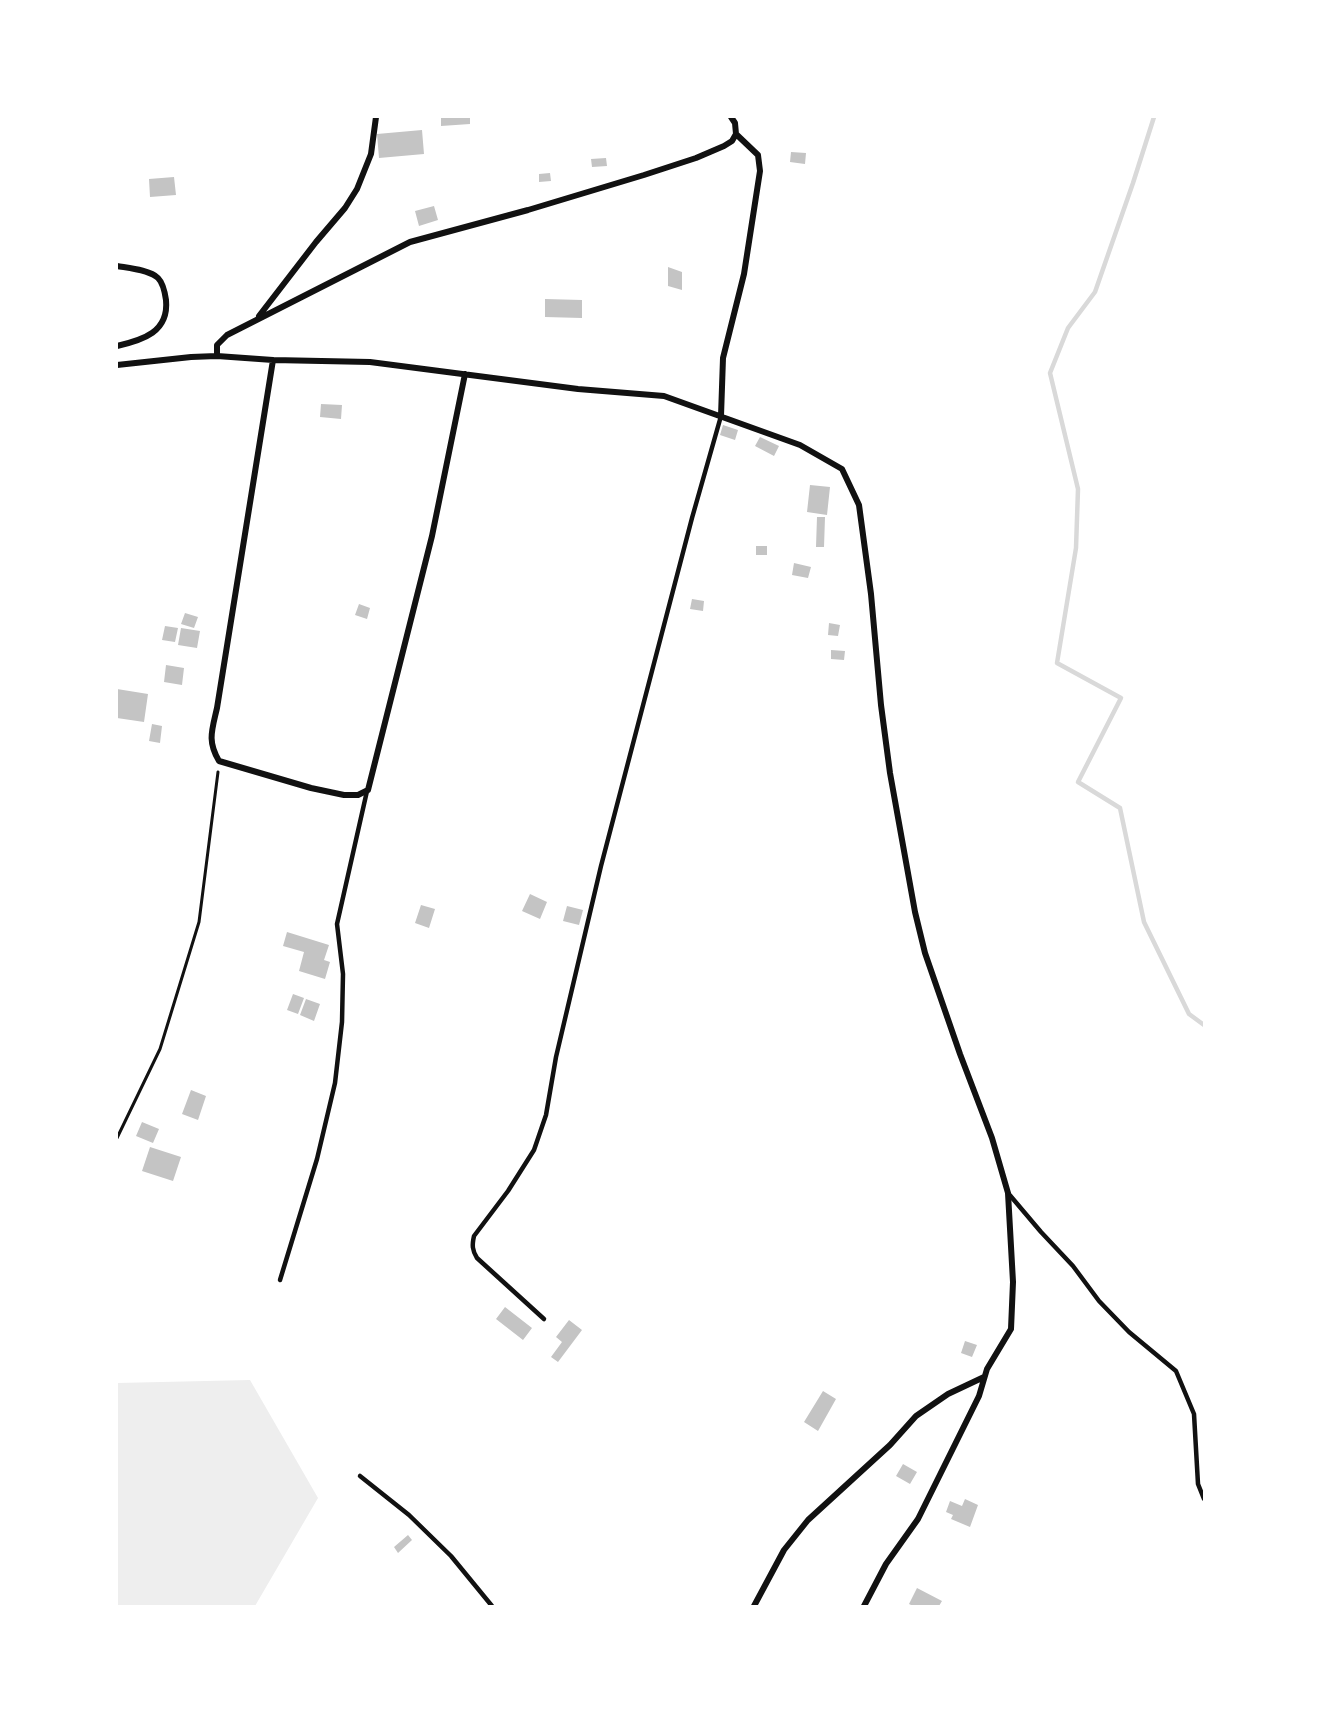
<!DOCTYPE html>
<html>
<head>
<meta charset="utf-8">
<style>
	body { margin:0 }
	#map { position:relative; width:1321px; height:1723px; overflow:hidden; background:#fff; font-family:"Public Sans",sans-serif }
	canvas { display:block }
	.frame { position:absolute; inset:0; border:118px solid #fff; pointer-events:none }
</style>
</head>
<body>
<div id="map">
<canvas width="1321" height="1723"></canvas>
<div class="frame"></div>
</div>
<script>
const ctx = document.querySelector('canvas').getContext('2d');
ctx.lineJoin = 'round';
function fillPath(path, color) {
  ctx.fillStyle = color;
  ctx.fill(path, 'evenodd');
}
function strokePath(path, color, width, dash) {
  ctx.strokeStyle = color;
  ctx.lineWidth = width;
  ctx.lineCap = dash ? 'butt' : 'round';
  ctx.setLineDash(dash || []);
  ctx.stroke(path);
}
fillPath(new Path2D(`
	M250,1380L318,1498L255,1606H117V1383Z`), '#eee');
strokePath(new Path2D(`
	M1154,117L1133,183L1095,292L1068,328L1050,373L1078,489L1076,548L1057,663L1121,698L1078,782L1120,808L1144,922L1189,1014L1204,1025`), '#d9d9d9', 4.5);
fillPath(new Path2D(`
	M441,117H470V124L441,126Z
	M422,130L424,154L379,158L377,134Z
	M791,152L806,153L805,164L790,162Z
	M606,158L607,166L592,167L591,159Z
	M550,173L551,181L539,182V174Z
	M174,177L176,195L150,197L149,179Z
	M434,206L438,220L419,226L415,211Z
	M668,267L682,272V290L668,286Z
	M545,299L582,300V318L545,317Z
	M321,404L342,405L341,419L320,417Z
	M723,425L738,430L735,440L720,435Z
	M760,437L779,446L774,456L755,446Z
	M810,485L830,487L827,515L807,512Z
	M817,517H825L824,547H816Z
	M756,546H767V555H756Z
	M794,563L811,567L808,578L792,575Z
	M692,599L704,601L703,611L690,609Z
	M359,604L370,608L367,619L355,615Z
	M185,613L198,617L194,628L181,624Z
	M829,623L840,625L838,636L828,635Z
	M165,626L178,628L175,642L162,640Z
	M181,628L200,631L197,648L178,645Z
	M831,650L845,651L844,660L831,659Z
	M166,665L184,668L182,685L164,682Z
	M117,689L148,694L144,722L117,718Z
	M152,724L162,726L160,743L149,741Z
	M530,894L547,902L540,919L522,911Z
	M421,905L435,909L429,928L415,923Z
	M567,906L583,910L579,925L563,921Z
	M287,932L329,945L324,960L330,962L325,979L299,971L304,952L283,946Z
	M293,994L304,998L298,1014L287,1010Z
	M306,999L320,1004L314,1021L300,1015Z
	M191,1090L206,1096L198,1120L182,1114Z
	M142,1122L159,1129L153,1143L136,1136Z
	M150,1147L181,1157L173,1181L142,1171Z
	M505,1307L532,1328L523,1340L496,1319Z
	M569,1320L582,1330L558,1362L551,1357L562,1342L556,1337Z
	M965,1341L977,1345L972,1357L961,1353Z
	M823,1391L836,1399L818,1431L804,1422Z
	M903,1464L917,1472L910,1484L896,1476Z
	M965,1499L978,1505L970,1527L951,1519L953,1515L946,1512L950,1501L962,1506Z
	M408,1535L412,1540L398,1553L394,1547Z
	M917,1588L942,1601L939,1606H913L909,1604Z`), '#c4c4c4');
strokePath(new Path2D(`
	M117,1138L160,1049L199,922L218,772`), '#111', 3);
strokePath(new Path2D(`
	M1008,1193L1041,1232L1073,1266L1099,1301L1129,1332L1176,1371L1194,1414L1198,1484L1204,1499
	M280,1280L317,1159L335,1083L342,1022L343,974L337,924L367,791
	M544,1319L477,1258C472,1250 472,1245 474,1236L508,1191L534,1150L546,1115L556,1057L601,866L692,518L721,416
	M360,1476L409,1515L451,1556L492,1606`), '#111', 4.5);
strokePath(new Path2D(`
	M117,266C128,268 150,270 158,278C163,283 165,293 166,300C169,332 143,340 117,346
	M259,316L316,242L345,208L357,189L371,154L376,117
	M217,356V345L227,335L410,242L528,210L644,175L696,158L724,146L732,141L736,134L735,123L731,117
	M273,360L217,708C212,730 207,741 219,761L311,788L344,795H358L368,790L432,536L465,374
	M117,365L191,357L217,356L273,360L370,362L578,389L664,396L800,445L842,469L859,505L871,594L881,705L890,773L915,912L925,953L960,1054L992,1138L1008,1193L1013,1282L1011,1329L987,1369L979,1396L918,1519L886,1564L864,1606
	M721,416L723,358L744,274L760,171L758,155L736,134
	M754,1606L784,1550L808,1520L890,1445L916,1416L948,1394L984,1377`), '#111', 6);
</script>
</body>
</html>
